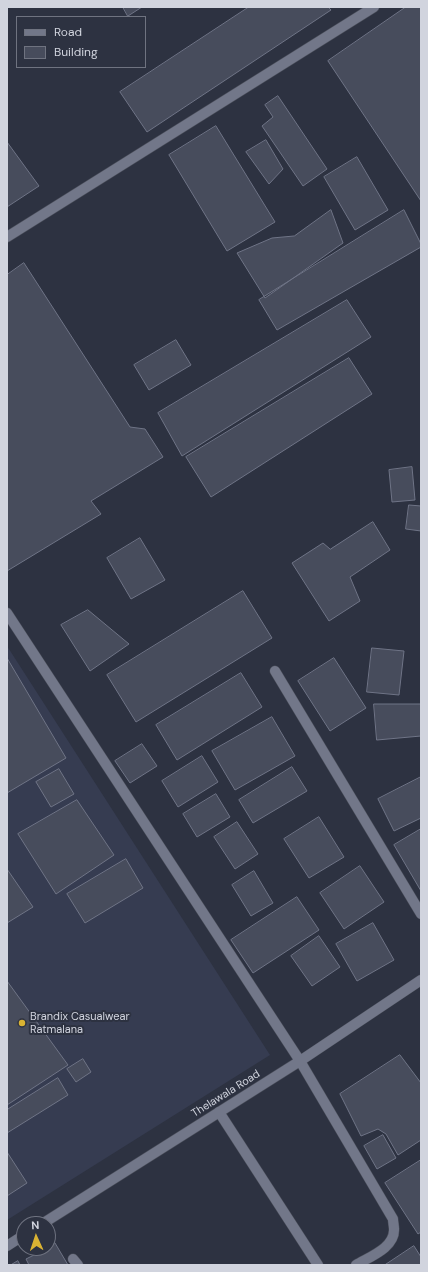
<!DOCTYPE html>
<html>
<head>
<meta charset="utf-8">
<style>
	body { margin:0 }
	#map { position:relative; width:428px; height:1272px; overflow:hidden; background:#2d3241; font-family:"DM Sans",sans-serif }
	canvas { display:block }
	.frame { position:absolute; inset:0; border:8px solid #d1d4de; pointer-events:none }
	.legend { position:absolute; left:16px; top:16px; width:130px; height:52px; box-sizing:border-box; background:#2d3241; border:1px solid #6f7380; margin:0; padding:5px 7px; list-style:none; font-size:12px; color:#d1d4de }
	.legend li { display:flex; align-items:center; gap:8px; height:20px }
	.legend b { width:20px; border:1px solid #6f7380 }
	.north { position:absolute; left:16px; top:1216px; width:40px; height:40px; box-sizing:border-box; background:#2d3241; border:1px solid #6f7380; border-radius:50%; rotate:357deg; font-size:11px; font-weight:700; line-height:16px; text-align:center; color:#d1d4de }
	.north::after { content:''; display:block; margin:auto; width:14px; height:18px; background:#dab333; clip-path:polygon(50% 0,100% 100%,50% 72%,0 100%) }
</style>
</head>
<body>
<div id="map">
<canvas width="428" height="1272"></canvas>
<div class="frame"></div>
<ul class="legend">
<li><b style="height:5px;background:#727789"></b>Road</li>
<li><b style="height:11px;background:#474c5c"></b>Building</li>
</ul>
<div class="north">N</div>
</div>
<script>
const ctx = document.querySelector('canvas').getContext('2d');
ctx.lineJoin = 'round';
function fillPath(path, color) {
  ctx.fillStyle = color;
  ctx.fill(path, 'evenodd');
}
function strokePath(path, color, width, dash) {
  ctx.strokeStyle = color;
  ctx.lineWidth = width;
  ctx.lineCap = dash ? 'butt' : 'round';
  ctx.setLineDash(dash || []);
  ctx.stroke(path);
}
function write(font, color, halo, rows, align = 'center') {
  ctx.font = font + ' "DM Sans",sans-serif';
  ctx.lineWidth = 4;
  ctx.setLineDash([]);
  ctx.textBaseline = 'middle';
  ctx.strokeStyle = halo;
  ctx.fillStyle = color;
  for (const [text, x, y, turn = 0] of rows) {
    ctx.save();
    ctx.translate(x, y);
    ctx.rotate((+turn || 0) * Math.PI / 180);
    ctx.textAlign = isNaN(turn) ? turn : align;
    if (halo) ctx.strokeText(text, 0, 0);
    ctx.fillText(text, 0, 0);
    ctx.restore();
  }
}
fillPath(new Path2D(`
	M7,646L270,1055L7,1220Z`), '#363c51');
const building = new Path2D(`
	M123,7H142L128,16Z
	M249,7H328L331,10L147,132L120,92Z
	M406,7H421V201L328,61Z
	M278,96L327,169L303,186L262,126L273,117L265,105Z
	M216,126L275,222L227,251L169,155Z
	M266,140L283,169L269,184L246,152Z
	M7,142L39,186L7,207Z
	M357,157L388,210L355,230L324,177Z
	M331,210L343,243L265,298L237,253L272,238L294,236Z
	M404,210L421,244V247L277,330L259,300Z
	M24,263L130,427L145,429L163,457L91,501L101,514L7,571V275Z
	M347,300L371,337L182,456L158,413Z
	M176,340L191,365L149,390L134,365Z
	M349,358L372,394L211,497L186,457Z
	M412,467L415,500L392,502L389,470Z
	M409,505L421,506V531L406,529Z
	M373,522L390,550L350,577L360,601L329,621L292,563L323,543L330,549Z
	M140,538L165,580L131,599L107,558Z
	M243,591L272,638L136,722L107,675Z
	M88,610L129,644L90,671L61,625Z
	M372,648L404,651L399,695L367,692Z
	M7,658L66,758L7,793Z
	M334,658L366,708L330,731L298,681Z
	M241,673L262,707L177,760L156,725Z
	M374,704H421V736L377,740Z
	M272,717L295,756L235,790L212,751Z
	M142,744L157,766L130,783L115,761Z
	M202,756L218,782L178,807L162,781Z
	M292,767L307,791L253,823L239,800Z
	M59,769L74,794L51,807L36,782Z
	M421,777V818L394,831L378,799Z
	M216,794L230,817L197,837L183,814Z
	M77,800L114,855L56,894L18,834Z
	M319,817L344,857L309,878L284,839Z
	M237,822L258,854L235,869L214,837Z
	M421,829V891L394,845Z
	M126,859L143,888L85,923L67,894Z
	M360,866L384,902L344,929L320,893Z
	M7,869L33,907L7,923Z
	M254,871L273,903L251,916L232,885Z
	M297,897L319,930L253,973L231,940Z
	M373,923L394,960L357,981L336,944Z
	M319,936L340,967L312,986L291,956Z
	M7,981L68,1065L7,1105Z
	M400,1055L421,1083V1140L398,1155L386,1134L378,1129L361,1136L340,1094Z
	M83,1059L91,1072L76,1082L67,1069Z
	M58,1078L68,1095L7,1133V1110Z
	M383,1135L396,1158L377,1169L364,1146Z
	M7,1152L27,1183L7,1196Z
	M421,1160V1232L418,1234L385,1183Z
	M55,1243L68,1265H29L26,1259L48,1248Z
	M414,1246L421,1257V1265H385Z
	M18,1261L20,1265H11Z`);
fillPath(building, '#474c5c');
strokePath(building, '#6f7486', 1);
const service = new Path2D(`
	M275,671L421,914
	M300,1061L393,1219C393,1222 394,1226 394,1229C395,1248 369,1257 356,1265
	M219,1112L318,1265
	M73,1259L78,1265`);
const minor = new Path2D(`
	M7,237L374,7
	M7,613L300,1061
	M42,1224L300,1061L421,980
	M7,1246L24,1235`);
strokePath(service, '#4a4e5a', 11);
strokePath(minor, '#4a4e5a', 11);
strokePath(service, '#727789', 10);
strokePath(minor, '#727789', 10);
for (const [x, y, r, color] of [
	[22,1023,4,"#dab333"]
]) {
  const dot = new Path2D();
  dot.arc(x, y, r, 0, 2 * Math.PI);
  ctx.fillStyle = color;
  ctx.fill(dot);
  strokePath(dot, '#2d3241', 1.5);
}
write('11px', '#d1d4de', '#2d3241', [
	["Brandix Casualwear",30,1017],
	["Ratmalana",30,1030]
], 'left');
write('11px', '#d1d4de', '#2d3241', [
	["Thelawala Road",226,1094,-32]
]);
</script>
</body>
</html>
